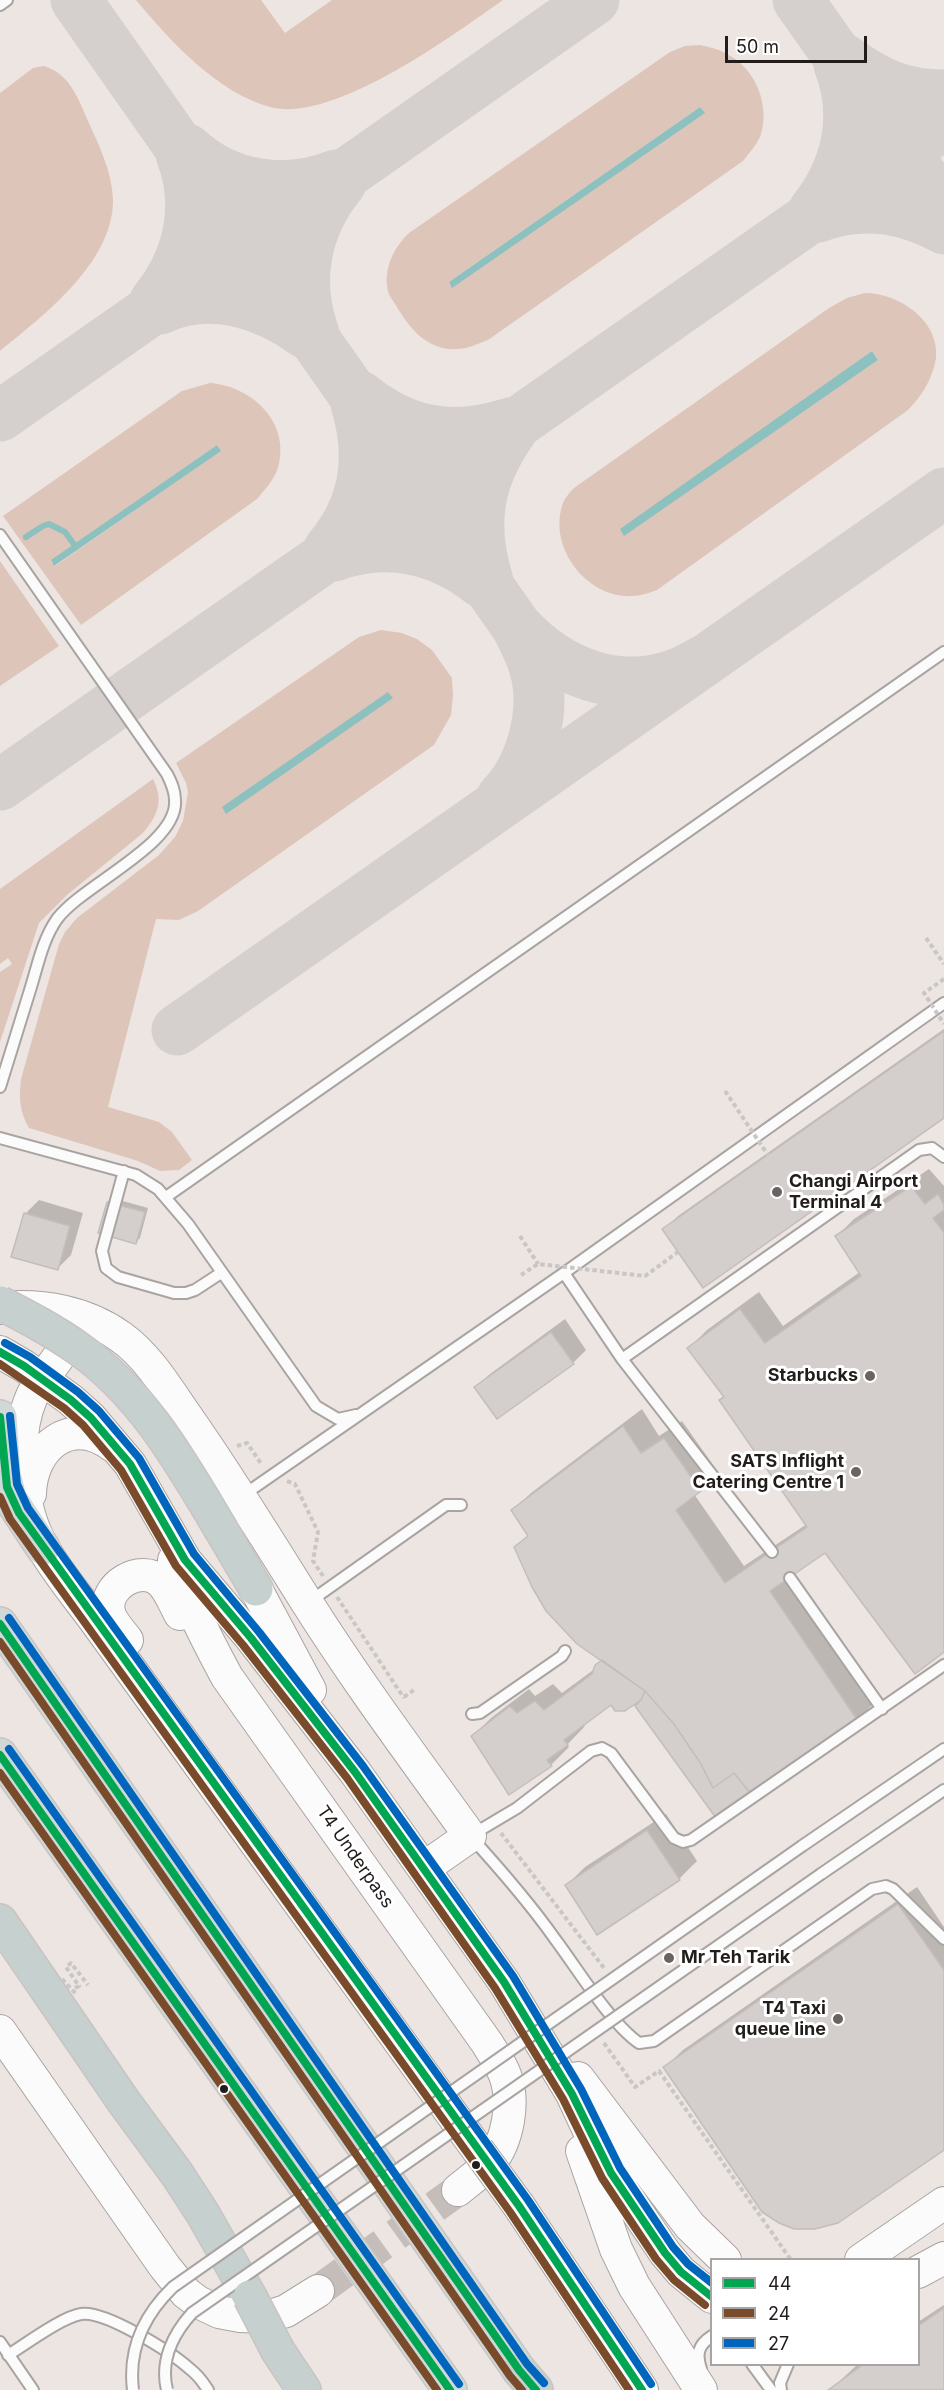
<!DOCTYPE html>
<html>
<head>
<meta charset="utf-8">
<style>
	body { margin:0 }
	#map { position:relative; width:944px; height:2390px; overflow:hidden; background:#ede5e2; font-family:Inter,sans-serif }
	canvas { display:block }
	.legend { position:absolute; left:710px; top:2258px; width:210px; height:108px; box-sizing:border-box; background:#fff; border:2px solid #a7a5a4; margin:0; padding:8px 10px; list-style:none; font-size:18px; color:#221d1b }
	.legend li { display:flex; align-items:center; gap:12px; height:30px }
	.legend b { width:30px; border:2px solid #a7a5a4 }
	.scale { position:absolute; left:725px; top:36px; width:142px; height:27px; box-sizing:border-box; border:3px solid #221d1b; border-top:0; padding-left:8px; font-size:18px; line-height:21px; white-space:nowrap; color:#221d1b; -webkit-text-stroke:4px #fff; paint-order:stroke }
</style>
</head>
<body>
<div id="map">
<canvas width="944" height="2390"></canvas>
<ul class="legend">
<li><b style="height:8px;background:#00a651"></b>44</li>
<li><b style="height:8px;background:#7a4b2a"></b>24</li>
<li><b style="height:8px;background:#0065bd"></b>27</li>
</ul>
<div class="scale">50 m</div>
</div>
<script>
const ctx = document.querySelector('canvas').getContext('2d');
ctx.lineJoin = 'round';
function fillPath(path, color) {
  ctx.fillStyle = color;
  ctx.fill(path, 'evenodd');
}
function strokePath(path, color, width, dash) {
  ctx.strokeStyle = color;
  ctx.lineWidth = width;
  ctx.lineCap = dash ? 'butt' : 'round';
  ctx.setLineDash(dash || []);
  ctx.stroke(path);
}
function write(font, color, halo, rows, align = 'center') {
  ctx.font = font + ' Inter,sans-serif';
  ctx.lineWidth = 6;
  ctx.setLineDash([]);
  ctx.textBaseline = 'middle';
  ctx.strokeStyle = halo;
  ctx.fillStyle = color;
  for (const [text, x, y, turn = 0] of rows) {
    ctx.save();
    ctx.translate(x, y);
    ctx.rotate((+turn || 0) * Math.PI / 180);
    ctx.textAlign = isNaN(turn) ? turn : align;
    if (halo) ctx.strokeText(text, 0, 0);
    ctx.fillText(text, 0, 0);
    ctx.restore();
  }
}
fillPath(new Path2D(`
	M136,0H261L285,33L332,0H503C453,35 333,124 270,107C218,93 170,41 136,0Z
	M700,45C709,47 719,49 727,54C755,68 770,104 761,134C758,144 749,153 743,161L488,340C478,344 467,349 457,349C428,351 410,329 397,307C394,302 389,296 388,291C383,269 394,247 409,233L670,52L685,46ZM700,107L704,113L452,287L449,282Z
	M44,66C70,74 78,98 88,121C99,145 112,172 113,199C114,262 44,315 0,351V93L33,68Z
	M865,293C898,293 940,320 936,358C933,378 922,396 908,410L657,590C646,594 636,597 625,596C582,593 548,544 563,503C565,498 570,492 574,488L829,308L847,298ZM872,351L878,360L624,535Z
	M210,383C250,386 289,420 279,464C276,478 266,488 257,499L81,625L3,516L182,391ZM217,445L220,451L55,566L51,561Z
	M0,561L59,646L0,686Z
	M381,630L402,633L417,639L432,650L452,678L453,696L451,715L434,745L198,911L179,920L156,919L108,1107L159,1122L172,1132L192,1160L179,1170L160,1171L138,1161L29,1128C19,1111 19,1098 21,1079L59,944L65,932L77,918L159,855L175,837L183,821L188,792L186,783L176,763L359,637Z
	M153,779C164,801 158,815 143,833L67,895L39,923L0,1042V972L12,964L8,958L0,964V889Z`), '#dec5ba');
fillPath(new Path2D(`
	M700,107L705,113L452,288L449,282Z
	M872,351L878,360L624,536L620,529Z
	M217,445L221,451L54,566L51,560Z
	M388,692L393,698L226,814L222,807Z`), '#8cc1c0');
fillPath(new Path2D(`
	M944,1029V1117L664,1230L678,1216Z
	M929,1169L944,1186V1650L826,1551L789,1576L875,1702L857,1720L716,1816L635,1704L625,1710L611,1703L583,1724L585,1726L567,1745L569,1747L551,1765L473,1736L491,1718L529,1689L535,1696L553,1684L562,1693L596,1668L603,1659L516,1548L529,1534L513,1510L531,1493L642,1409L659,1436L682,1421L718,1472L694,1494L744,1566L807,1524L725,1396L689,1348L707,1330L759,1292L783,1326L860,1272L836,1237L854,1219Z
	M112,1198L148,1208L140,1238L136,1242L108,1202Z
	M39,1200L83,1213L71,1255L57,1269L25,1214Z
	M565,1319L586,1350L573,1363L476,1387L490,1374Z
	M666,1814L697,1861L679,1879L567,1885L585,1867Z
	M917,1887L944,1927V2148L665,2067L683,2050Z
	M944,2305V2390H830L858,2364H918V2322Z`), '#0003');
strokePath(new Path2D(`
	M26,537L43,526L49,524L65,532L76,547`), '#8cc1c0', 6);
strokePath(new Path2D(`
	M76,0L517,627C560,673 618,696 679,673C689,669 699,663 708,658
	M798,0L944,207
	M844,59C878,83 902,95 944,95
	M187,149C228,187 285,195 336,175
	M814,210C847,168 859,116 839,65
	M818,217C861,201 904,207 944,229
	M155,301C189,259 201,206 181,154
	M160,309C210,286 263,303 305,333
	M314,334C295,280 305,227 341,183
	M360,396C407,434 454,441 510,423
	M0,416L594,0
	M329,549C365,507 372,456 356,404
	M334,556C386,537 438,548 481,582
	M488,581C470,523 478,478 513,429
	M0,785L944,124
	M502,797C533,765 547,708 534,666C530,652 523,640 517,627
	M177,1030L944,493`), '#d5d0ce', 51);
const building = new Path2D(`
	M944,1031V1118L703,1288L662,1229Z
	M911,1186L925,1204L938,1194L944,1205V1210L933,1218L944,1233V1652L915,1674L825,1553L770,1591L858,1721L752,1795L734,1773L713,1788L701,1764L674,1724L645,1691L577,1644L546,1611L532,1587L514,1547L528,1536L511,1510L623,1426L641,1453L664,1438L701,1491L676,1510L725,1583L807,1527L719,1400L724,1397L687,1348L740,1309L765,1343L861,1276L835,1236Z
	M107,1202L145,1212L136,1244L98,1233Z
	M24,1213L70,1226L58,1270L11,1257Z
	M551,1332L574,1364L497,1419L474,1387Z
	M602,1660L645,1691L641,1700L625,1711H615L611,1705L564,1740L568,1745L547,1760L552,1766L509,1795L471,1736L510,1706L517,1713L535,1701L544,1710L592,1674L595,1665Z
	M645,1691L674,1724L701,1764L713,1788L734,1773L752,1795L716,1818L635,1706L641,1700Z
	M647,1830L680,1880L597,1935L565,1885Z
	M898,1904L944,1970V2150L838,2223L815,2229H794L779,2223L762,2212L663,2067Z
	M944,2308V2390H828L864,2364H918V2326Z`);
fillPath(building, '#d4cfcc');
strokePath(building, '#c3bdbb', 1.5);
strokePath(new Path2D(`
	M318,2291L458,2190`), '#c4bdba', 32, [32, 16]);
const service = new Path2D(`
	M0,5L7,0
	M0,535L167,774C171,782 175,790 175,800C179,844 82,885 57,919C43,939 38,964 31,987C21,1020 10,1054 0,1087
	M0,1138L136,1175L158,1189L188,1224L316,1406L338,1419L356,1415
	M124,1171L102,1251L106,1268L118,1277L174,1293H186L195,1290L221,1273
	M166,1197L944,652
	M564,1273L622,1359L772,1552
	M622,1359L919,1150L932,1148L944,1157
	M242,1496L564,1273L944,1003
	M790,1578L882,1709
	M309,1602L446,1505H461
	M944,1665L691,1840L683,1842L674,1838L611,1753L602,1748L591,1751L517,1808L470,1836C500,1869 529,1902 555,1939C577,1968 610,2023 639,2043L654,2041L872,1889L886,1886L893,1889L944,1939
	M472,1714L480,1713L562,1656L565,1651
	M802,1846L944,1749
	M821,1874L944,1790
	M0,2342L33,2390
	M8,2355C26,2344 62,2317 81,2314C105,2310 171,2352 190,2369C198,2375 203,2382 208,2390
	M752,2364L771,2390
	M701,2369C696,2354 698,2345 712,2336
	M781,2390L780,2383L788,2364`);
const secondary = new Path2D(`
	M0,1308C43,1304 86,1312 121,1337C149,1357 168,1390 187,1417C229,1477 267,1539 306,1601C357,1682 414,1758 470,1836L424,1868
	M97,1323C75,1328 65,1349 52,1366C45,1375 37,1385 32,1396C13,1439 20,1508 43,1548C59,1575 81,1601 99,1626L478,2150
	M0,1352L24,1366L71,1400L91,1418L130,1464L185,1560L251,1638L355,1772L504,1982L572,2094L591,2135L611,2173L665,2253L681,2272L712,2297
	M30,1494C31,1447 71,1414 113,1446
	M174,1560C187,1601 206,1638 227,1677L487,2043C493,2053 501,2064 505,2075C515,2102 508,2141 490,2163C480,2173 469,2181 458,2190
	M256,1589L310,1690
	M127,1640C121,1632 111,1622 109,1612C103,1586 140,1564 160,1581C169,1589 174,1603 180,1614
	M0,2031L165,2267L186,2293L198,2302L219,2312L240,2316L267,2317L286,2311L318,2291
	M578,2078L690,2226L725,2260
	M582,2151L616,2249L634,2286L701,2390
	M519,2206L642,2390
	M861,2260L944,2203
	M918,2272L944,2258`);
const trunk = new Path2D(`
	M0,1417L4,1474L10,1498L43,1548
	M0,1624L519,2370
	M0,1755L450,2390`);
const motorway = new Path2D(`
	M222,1531L256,1589
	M0,1921L124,2102L177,2174L203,2214L250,2297
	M278,2351L304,2390
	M519,2370L536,2390`);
strokePath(service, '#a9a4a2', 14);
strokePath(secondary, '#a9a4a2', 34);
strokePath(trunk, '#c8c4c3', 36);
strokePath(motorway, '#c8c4c3', 36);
strokePath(new Path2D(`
	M926,938L944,964
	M520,1236L538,1264
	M237,1446L247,1443L262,1465
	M287,1481L295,1484L318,1532L313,1561L323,1576
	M337,1597L404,1698
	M404,1697L414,1690
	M501,1833L604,1968
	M75,1988L79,1986L66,1967L71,1963L88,1985
	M604,2043L635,2087L659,2071L791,2260`), '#c9c7c5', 4, [4.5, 3]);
strokePath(service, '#fcfbfb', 10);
strokePath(secondary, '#fcfbfb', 32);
strokePath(trunk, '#d0d8d8', 33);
strokePath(motorway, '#c6d0cf', 33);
const serviceBridge = new Path2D(`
	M133,2390C128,2349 144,2315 173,2287L802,1846
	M167,2390C160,2361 173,2334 192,2313L821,1874`);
const secondaryBridge = new Path2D(`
	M478,2150L519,2206`);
const motorwayBridge = new Path2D(`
	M0,1303C27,1317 54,1331 79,1349C144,1395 182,1464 222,1531
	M250,2297L278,2351`);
strokePath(serviceBridge, '#a9a4a2', 14, []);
strokePath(secondaryBridge, '#a9a4a2', 34, []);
strokePath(motorwayBridge, '#c8c4c3', 36, []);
strokePath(new Path2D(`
	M944,979L924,993L944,1024
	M725,1091L768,1155
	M521,1275L538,1264L645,1276L678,1252
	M62,1979L76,1994`), '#c9c7c5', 4, [4.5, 3]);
strokePath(serviceBridge, '#fcfbfb', 10);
strokePath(secondaryBridge, '#fcfbfb', 32);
strokePath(motorwayBridge, '#c6d0cf', 33);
strokePath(new Path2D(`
	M0,1352L24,1366L71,1400L91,1418L130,1464L185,1560L251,1638L355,1772L504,1982L572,2094L611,2173L665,2253L681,2272L712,2297
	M0,1417L7,1487L19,1513L519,2206L642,2390
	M0,1624L519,2370L536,2390
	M0,1755L450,2390`), '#00a651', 8);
strokePath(new Path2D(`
	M0,1364L64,1408L83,1425L121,1470L176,1566L243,1645L347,1778L495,1988L563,2099L602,2178L656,2259L674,2280L705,2305
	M0,1497L10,1519L510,2212L629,2390
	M0,1642L510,2376L522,2390
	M0,1773L437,2390`), '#7a4b2a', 8);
strokePath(new Path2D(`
	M5,1343L30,1357L78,1392L99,1411L139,1458L194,1554L259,1632L363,1766L513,1976L581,2089L620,2168L673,2247L688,2264L712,2283
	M10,1416L17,1484L28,1508L528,2200L651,2384
	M9,1618L527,2364L544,2383
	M9,1749L459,2384`), '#0065bd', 8);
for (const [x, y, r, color] of [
	[777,1192,6,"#696361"],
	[870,1376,6,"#696361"],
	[856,1472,6,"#696361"],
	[669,1958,6,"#696361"],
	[838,2019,6,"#696361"],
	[224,2089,5,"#221d1b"],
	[476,2165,5,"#221d1b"]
]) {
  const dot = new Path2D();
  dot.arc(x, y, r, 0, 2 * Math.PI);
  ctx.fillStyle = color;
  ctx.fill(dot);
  strokePath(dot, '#fff', 2);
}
write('bold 18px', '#221d1b', '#fff', [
	["Changi Airport",789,1182,"left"],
	["Terminal 4",789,1203,"left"],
	["Starbucks",858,1376],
	["SATS Inflight",844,1462],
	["Catering Centre 1",844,1483],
	["Mr Teh Tarik",681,1958,"left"],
	["T4 Taxi",826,2009],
	["queue line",826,2030]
], 'right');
write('18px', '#221d1b', '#fff', [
	["T4 Underpass",355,1857,55]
]);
</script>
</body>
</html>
